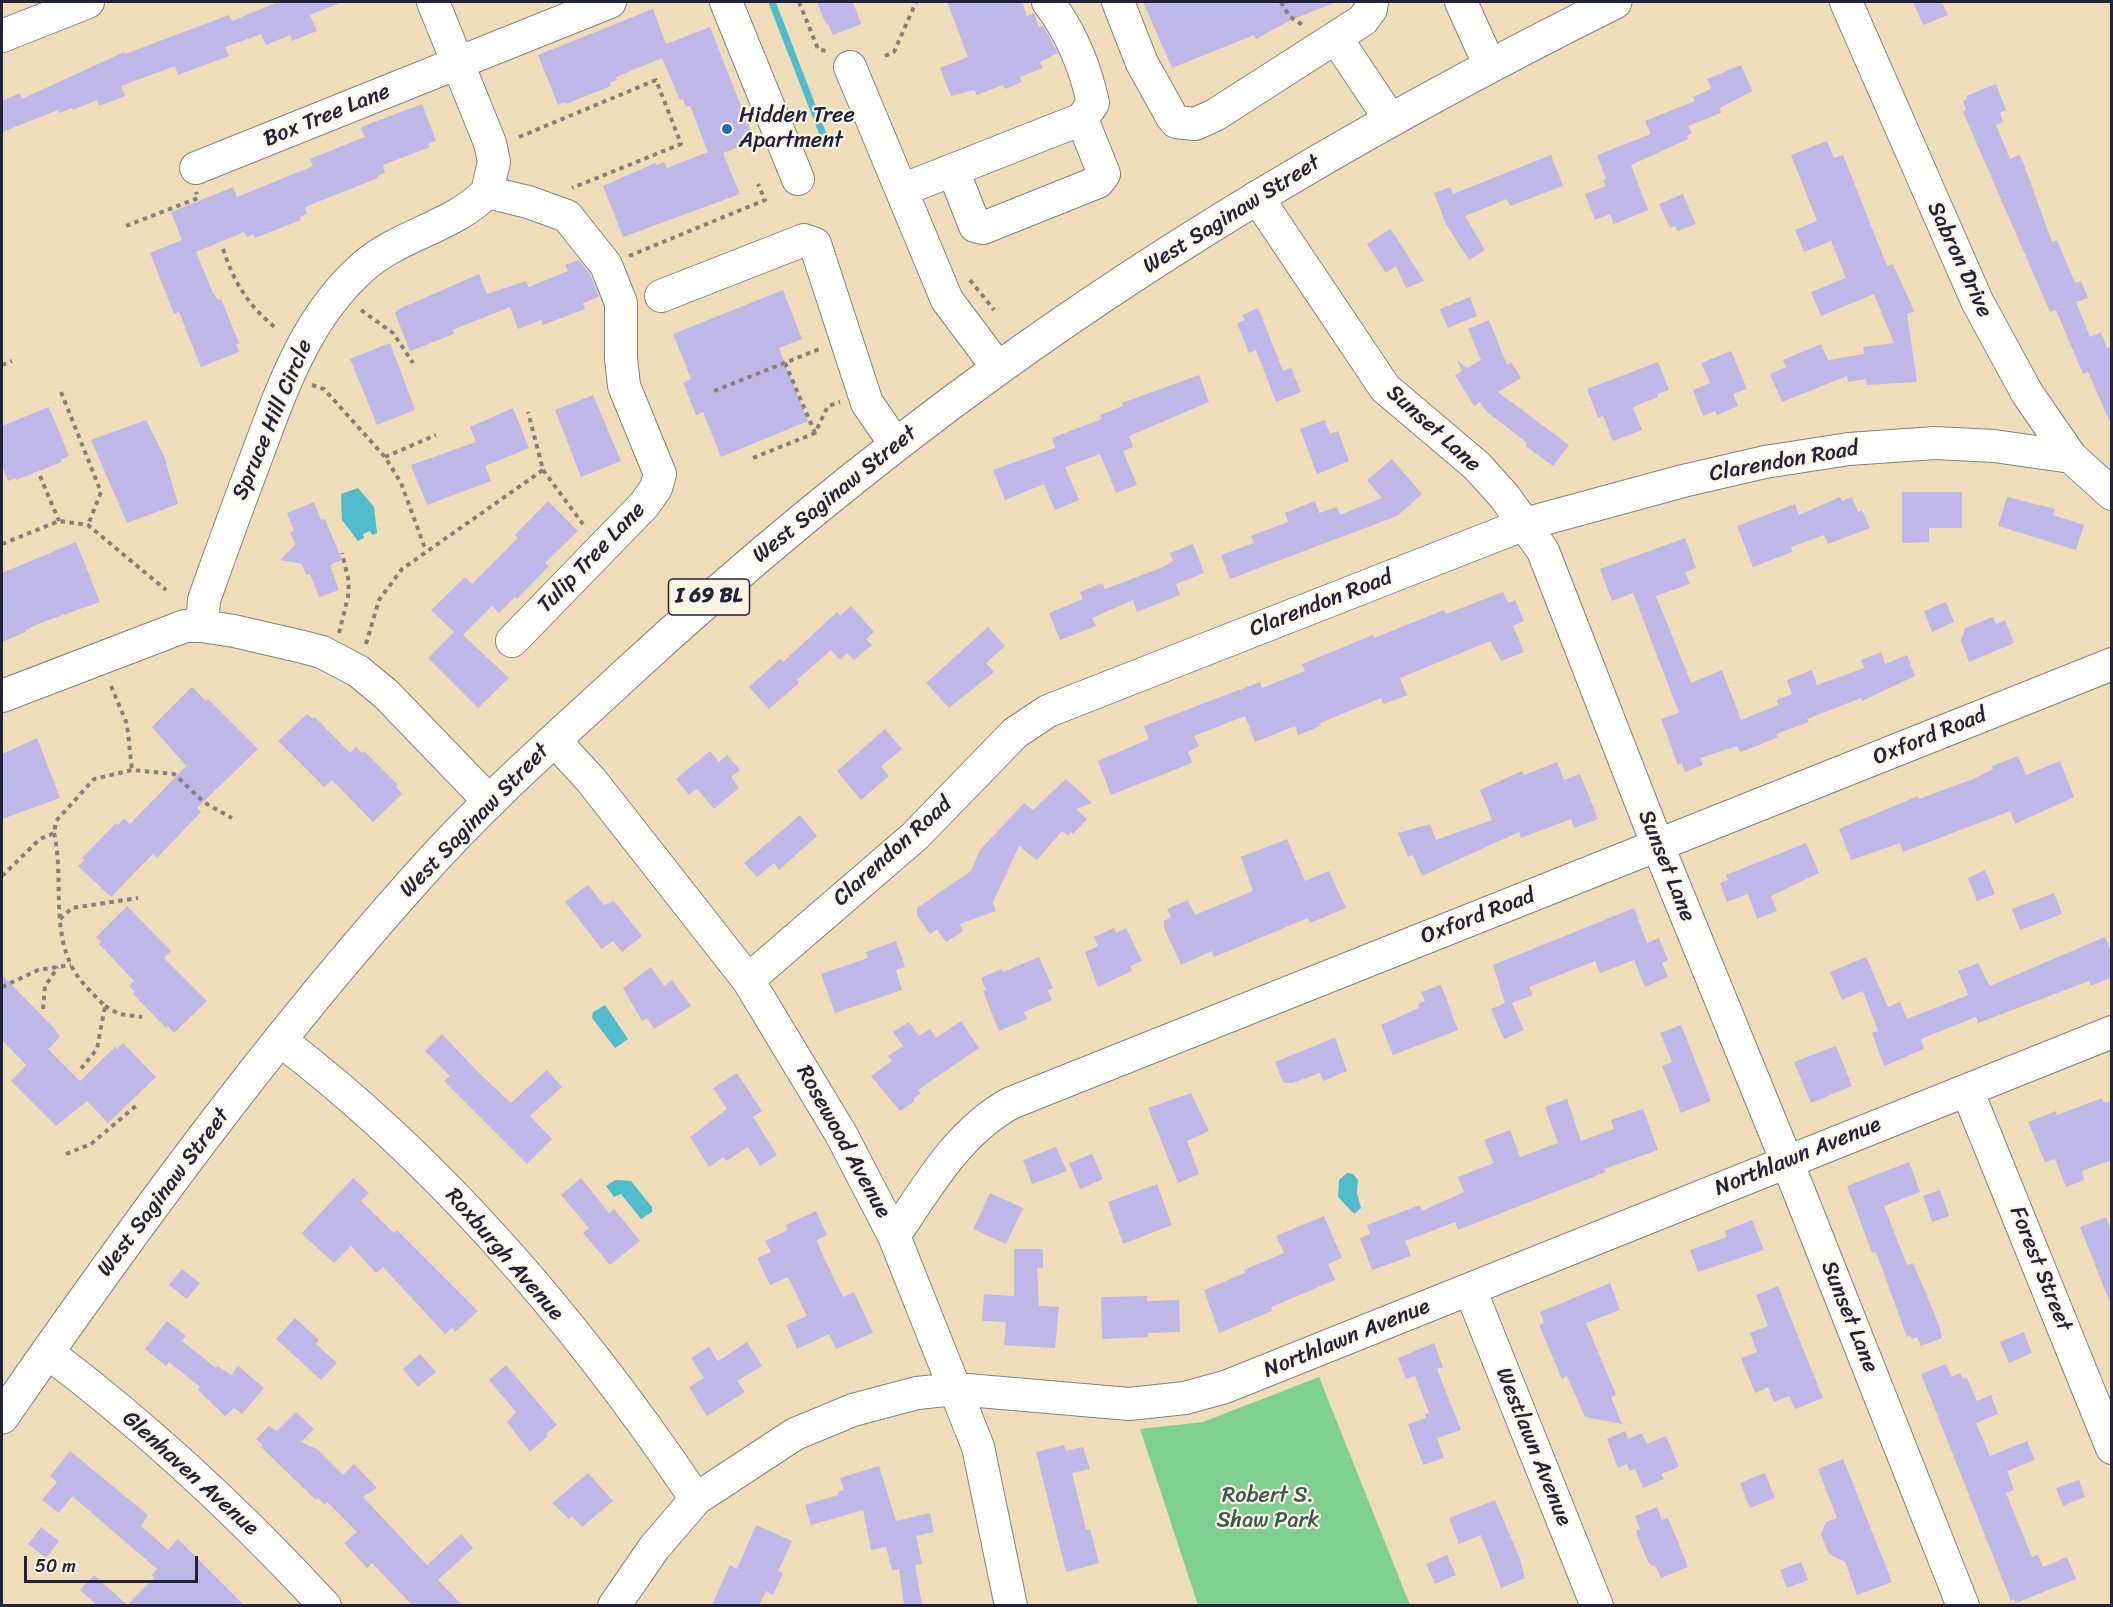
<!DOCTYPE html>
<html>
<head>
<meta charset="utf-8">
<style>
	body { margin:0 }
	#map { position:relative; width:2113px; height:1607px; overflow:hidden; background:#efddba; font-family:Sriracha,sans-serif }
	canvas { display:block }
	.frame { position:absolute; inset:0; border:3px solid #22223b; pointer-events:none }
	.scale { position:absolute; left:24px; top:1556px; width:174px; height:27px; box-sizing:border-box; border:3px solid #22223b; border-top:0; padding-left:8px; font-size:18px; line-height:21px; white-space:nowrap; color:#22223b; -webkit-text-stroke:4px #fcf5e5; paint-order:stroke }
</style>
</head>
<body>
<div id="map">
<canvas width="2113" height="1607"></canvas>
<div class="frame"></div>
<div class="scale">50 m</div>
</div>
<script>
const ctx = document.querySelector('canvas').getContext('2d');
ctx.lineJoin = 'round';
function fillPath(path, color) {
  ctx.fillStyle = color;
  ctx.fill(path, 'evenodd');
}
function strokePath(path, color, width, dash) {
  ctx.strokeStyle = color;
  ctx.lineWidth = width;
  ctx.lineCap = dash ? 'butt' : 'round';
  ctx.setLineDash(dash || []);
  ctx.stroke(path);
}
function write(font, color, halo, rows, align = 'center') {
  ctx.font = font + ' Sriracha,sans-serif';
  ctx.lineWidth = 4.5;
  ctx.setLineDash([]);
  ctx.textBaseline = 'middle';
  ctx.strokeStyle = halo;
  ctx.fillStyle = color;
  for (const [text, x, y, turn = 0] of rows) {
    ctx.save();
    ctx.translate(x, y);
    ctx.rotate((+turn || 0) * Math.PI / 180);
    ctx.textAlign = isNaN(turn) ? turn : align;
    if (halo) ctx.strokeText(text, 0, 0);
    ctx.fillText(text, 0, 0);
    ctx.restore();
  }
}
fillPath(new Path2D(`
	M1319,1377L1410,1605H1198L1140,1429L1203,1422Z`), '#7ecf90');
fillPath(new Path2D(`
	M358,488L374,507L377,533L372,535L370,531L363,534L364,538L358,541L342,520L341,494Z
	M605,1005L628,1039L615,1048L592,1018L593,1012Z
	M1347,1173L1353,1174L1358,1180L1357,1193L1361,1208L1354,1214L1338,1197L1339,1180Z
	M615,1180L631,1181L652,1207V1212L641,1219L621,1194L614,1197L606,1186Z`), '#4fbbcb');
strokePath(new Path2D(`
	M772,2L826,142`), '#4fbbcb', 7);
fillPath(new Path2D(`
	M278,2H342L310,15L317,31L292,41L290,35L266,45L261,34L225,47L229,56L178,75L175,66L121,86L125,96L99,106L97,100L73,110L72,108L59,113L58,110L2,132V101L20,93L22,99L124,52L125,54L229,15L232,21Z
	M817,2H853L861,24L833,35L828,24L826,25Z
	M947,2H1022L1027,16L1034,13L1039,27L1043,26L1058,53L1040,62L1043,68L1020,77L1022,82L1005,89L1003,85L977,95L974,90L951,96L940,68L968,57Z
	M1143,2H1334V3L1293,19L1256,39L1254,35L1172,68Z
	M1913,2H1942L1948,15L1923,25Z
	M653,9L666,44L710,27L755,141L723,153L740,194L623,237L603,186L655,163L656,165L664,162L667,168L708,152L690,106L686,107L683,99L680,100L662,58L616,77L617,80L609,83L611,86L566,104L565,102L558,105L538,55Z
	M1741,65L1752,91L1720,108L1721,113L1688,126L1692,133L1687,136L1688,139L1631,165L1648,210L1614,224L1610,214L1595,220L1585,194L1606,186L1603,180L1606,179L1597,155L1651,134L1645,121L1695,101L1693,97L1711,89L1707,79Z
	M1996,84L2006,110L2000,113L2003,122L1996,125L2010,159L2019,155L2022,159L2052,242L2057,240L2075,283L2081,281L2088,298L2076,302L2090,337L2101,332L2107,348L2112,346V427L2088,372L2083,374L2056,310L2050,312L1963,112L1966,110L1963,101L1967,99L1966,96Z
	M422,104L436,141L428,144L430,147L383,165L385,173L377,176L378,178L305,207L307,214L300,217L301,220L255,238L253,234L247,237L244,232L196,252L213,293L218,300L221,299L239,343L236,344L239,352L201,367L179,312L174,314L150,253L182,240L171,212L233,187L237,197L313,166L310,159L365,137L361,127Z
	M1827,141L1834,158L1843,155L1887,266L1893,264L1914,311L1907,314L1917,382L1867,385L1866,379L1848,382L1847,376L1782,402L1770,374L1786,367L1783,360L1821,344L1828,360L1864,354L1863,347L1894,343L1874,294L1821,316L1811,292L1846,278L1831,241L1804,252L1795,230L1817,221L1791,155Z
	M1551,155L1563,186L1510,206L1507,199L1465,216L1485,250L1469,260L1446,224L1434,193L1450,187L1453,194Z
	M1683,194L1696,224L1678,231L1675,226L1670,228L1659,204Z
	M1390,229L1394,234L1424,281L1406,288L1396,266L1386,273L1376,258L1367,244Z
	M579,260L590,274L599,297L583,303L585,309L543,325L541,320L518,329L510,307L452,330L454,334L410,351L395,313L399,309L479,274L487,294L526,281L529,287L568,271L565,265Z
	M783,290L802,339L779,348L808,421L721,457L703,412L696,415L683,383L691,379L673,334Z
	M1470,297L1477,316L1448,328L1440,309Z
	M1258,308L1283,371L1291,368L1301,392L1276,402L1256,350L1249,353L1237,323L1245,320L1242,315Z
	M1489,320L1507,365L1511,362L1521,378L1498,392L1569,445L1553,466L1525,446L1527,443L1486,411L1480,402L1474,406L1455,375L1462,371L1457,360L1467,368L1481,360L1468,329Z
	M390,343L415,410L377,425L350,359Z
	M1731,351L1747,389L1733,394L1738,406L1717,415L1715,411L1703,416L1693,390L1710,383L1701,363Z
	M1658,362L1669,390L1657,394L1658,397L1633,407L1642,430L1613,441L1603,416L1598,418L1587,389Z
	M1199,375L1209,402L1129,436L1133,447L1123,451L1137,485L1116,493L1100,454L1065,467L1079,500L1055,510L1044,484L1005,500L993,470L1055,448L1052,438L1102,419L1100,415L1123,406L1122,403Z
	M593,395L621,461L581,477L555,410Z
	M49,407L69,456L61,460L62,462L16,480L15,478L8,481L2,465V426Z
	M513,408L529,448L485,466L491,481L427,505L411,465L476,442L470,427Z
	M146,420L164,456L178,504L127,523L91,440Z
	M1325,420L1330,434L1338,431L1349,461L1317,474L1300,429Z
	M1392,459L1422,494L1397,516L1230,579L1221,555L1254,543L1251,536L1288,522L1285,513L1315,501L1319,513L1337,507L1340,515L1382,498L1367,480Z
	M1902,492H1962V528H1929V542L1902,543Z
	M1840,497L1842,501L1852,497L1858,512L1862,510L1870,528L1828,544L1824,535L1791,547L1792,552L1753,567L1737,526L1795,504L1799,515Z
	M2007,497L2055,509L2053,515L2084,525L2076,550L1998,526Z
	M548,501L578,531L545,563L549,566L517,599L515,597L499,613L492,606L463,635L509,678L478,708L428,658L454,632L431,610L465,577L472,584L518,538L515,535Z
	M314,502L321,520L325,519L342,560L330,565L339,590L319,597L310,574L306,575L302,564L280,560L295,545L290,532L294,531L287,513Z
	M1685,538L1696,568L1685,572L1690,584L1656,596L1691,683L1722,670L1741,720L1778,705L1777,700L1792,694L1787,680L1812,670L1817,685L1864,668L1861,660L1881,652L1885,664L1907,655L1915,676L1862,701L1861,698L1807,719L1809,722L1776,734L1778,737L1754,747L1740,752L1737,746L1700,758L1703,765L1685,772L1682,763L1678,765L1661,719L1679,713L1633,593L1612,601L1600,569Z
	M76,542L100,602L43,622L25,630L26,632L2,642V573Z
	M1193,544L1204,573L1176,584L1180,595L1137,612L1133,600L1092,618L1096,626L1060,640L1049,613L1083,599L1080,592L1102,583L1105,589L1161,568L1173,561L1170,553Z
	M1503,592L1508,603L1515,600L1524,621L1513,626L1524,652L1501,661L1490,641L1400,678L1407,695L1384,704L1381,698L1320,723L1321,726L1298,735L1295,726L1255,742L1245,716L1194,736L1199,746L1188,752L1192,763L1111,795L1098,761L1149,739L1144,726L1260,682L1262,688L1305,671L1302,664L1373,635L1374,638L1444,610L1446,614Z
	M1946,602L1954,622L1932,632L1924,611Z
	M851,606L874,632L866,639L872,645L854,660L847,653L840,660L831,650L797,680L799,683L769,709L749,687L780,659L783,662L837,612L840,616Z
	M1993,617L1996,624L2005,620L2014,643L1969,662L1961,641L1965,628Z
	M988,627L1005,646L986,663L994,672L949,708L926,683Z
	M192,687L206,701L208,699L258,749L197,808L201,812L157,858L153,854L111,897L78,866L85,860L82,858L116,823L118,825L124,819L130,824L186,766L152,727Z
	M307,714L313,719L315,717L350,753L356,747L362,753L364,751L398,785L396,787L402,794L373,822L332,780L324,787L278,741Z
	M885,729L902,749L881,766L889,776L861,800L837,771Z
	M37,738L60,798L2,819V754Z
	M710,751L719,762L727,755L740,770L731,777L739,788L714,809L697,789L689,795L676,779Z
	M2018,756L2026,775L2060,761L2074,797L2015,824L2010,811L1903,852L1900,843L1851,860L1839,829L1918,796L1919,799L1973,779L1993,769L1992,766Z
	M1557,762L1564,780L1580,774L1598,819L1574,828L1571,819L1521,838L1519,832L1422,876L1413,855L1408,857L1398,833L1430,824L1436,840L1492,820L1480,790L1522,771L1524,775Z
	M1066,779L1092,803L1076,809L1087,819L1073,834L1071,832L1068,836L1062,831L1037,860L1019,846L993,902L996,911L960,924L963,931L946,942L937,929L930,934L917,915V908L971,871L980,850L1024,803L1033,810Z
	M800,815L817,836L779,870L774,863L757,877L744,863Z
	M1287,839L1305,881L1329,871L1346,908L1310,923L1308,918L1214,957L1212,951L1181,965L1164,928V921L1171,917L1167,909L1188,900L1195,915L1253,891L1241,857Z
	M1806,843L1819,873L1771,896L1777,911L1757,919L1748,894L1727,902L1720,883L1728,880L1726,875Z
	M1985,870L1995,894L1977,901L1968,878Z
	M588,885L604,905L614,901L642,936L622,952L613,941L602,949L565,902Z
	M2054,893L2062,914L2020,930L2012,909Z
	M127,906L171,951L164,958L207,1001L174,1033L168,1026L166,1028L133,994L135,992L129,986L134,981L99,944L101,942L96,937Z
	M1634,908L1647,943L1659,938L1668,960L1662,963L1668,977L1645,987L1634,960L1600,973L1595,961L1529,987L1533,995L1512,1003L1524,1030L1504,1039L1491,1009L1505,1003L1493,965Z
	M1114,928L1116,933L1126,928L1142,961L1130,966L1132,971L1098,987L1085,952L1098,946L1094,937Z
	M2105,937L2112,953V977L2091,986L2089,981L1978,1023L1976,1017L1921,1039L1924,1049L1884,1066L1872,1033L1878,1031L1864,994L1862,991L1842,1000L1830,972L1866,957L1888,1007L1900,1002L1907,1019L1968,995L1958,971L1978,963L1990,986Z
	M896,941L905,967L896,970L902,990L835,1013L821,974L868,958L866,952Z
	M1039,957L1053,988L1048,990L1052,1000L1024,1012L1027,1019L999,1031L983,991L986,990L981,978L1001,969L1003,972Z
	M651,967L664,986L672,980L691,1006L654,1029L647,1018L642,1021L623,988Z
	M2,975L55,1029L60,1037L48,1049L80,1081L115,1047L117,1049L123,1043L156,1077L108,1123L87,1101L56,1126L11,1081L26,1065L2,1040Z
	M1441,985L1458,1030L1393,1055L1381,1025L1419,1008L1418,1004L1425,1001L1421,992Z
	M961,1021L979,1048L918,1090L921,1093L913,1099L915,1101L900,1111L871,1076L892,1061L888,1056L903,1046L893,1032L909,1022L919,1036L930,1029L936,1038Z
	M1681,1025L1711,1101L1681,1113L1662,1066L1672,1062L1660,1033Z
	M442,1034L480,1074L511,1103L547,1070L562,1087L530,1116L552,1139L527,1164L444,1081L450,1076L425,1051Z
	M1334,1038L1336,1040L1347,1071L1323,1081L1320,1073L1292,1083H1283L1275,1062Z
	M1836,1046L1852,1086L1811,1103L1794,1062Z
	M737,1073L762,1111L753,1117L777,1155L760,1166L748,1147L726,1161L724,1157L709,1167L690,1137L727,1109L713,1088Z
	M1191,1093L1209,1131L1187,1141L1199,1174L1178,1183L1148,1108Z
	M2102,1098L2104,1103L2112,1101V1160L2084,1170L2082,1173L2084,1180L2066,1187L2055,1159L2045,1162L2028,1122L2056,1111L2057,1115Z
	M1567,1099L1581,1141L1614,1129L1611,1120L1643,1109L1658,1150L1604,1169L1606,1172L1458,1230L1455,1222L1405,1241L1411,1256L1372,1270L1360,1238L1370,1234L1367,1225L1420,1205L1422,1211L1464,1192L1458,1177L1494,1163L1484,1140L1510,1130L1520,1157L1558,1143L1545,1107Z
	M1056,1147L1067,1171L1032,1184L1023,1160Z
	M1092,1154L1103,1179L1080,1189L1069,1163Z
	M1909,1162L1920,1192L1884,1206L1907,1265L1913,1263L1939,1325L1942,1338L1921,1346L1917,1337L1912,1339L1910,1335L1907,1337L1876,1252L1872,1253L1847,1186Z
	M353,1178L369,1193L361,1201L394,1233L397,1230L478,1311L455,1332L452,1328L445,1334L383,1267L376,1273L351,1246L334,1263L304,1236L302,1233Z
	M581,1178L609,1213L614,1209L640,1241L610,1265L583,1233L589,1228L561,1195Z
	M1157,1184L1172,1225L1123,1244L1108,1202Z
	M1940,1190L1949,1216L1932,1222L1923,1196Z
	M990,1193L1023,1208L1006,1244L973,1229Z
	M816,1211L827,1235L817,1240L822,1254L843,1297L854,1292L873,1333L836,1349L829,1334L797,1349L786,1325L807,1316L788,1277L770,1285L757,1258L771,1252L765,1241L788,1230L786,1225Z
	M1324,1216L1342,1258L1328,1264L1335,1280L1271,1307L1272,1311L1219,1333L1204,1290L1245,1273L1244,1270L1284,1253L1276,1236Z
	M2106,1217L2112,1232L2110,1303L2080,1227Z
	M1752,1220L1764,1250L1698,1272L1690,1250L1727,1237L1725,1231Z
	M1014,1249H1043V1268H1037L1039,1306L1059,1307L1055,1348L1004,1345L1006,1322L982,1321L984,1294L1014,1296Z
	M182,1269L200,1283L187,1299L169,1285Z
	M1610,1283L1620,1310L1586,1323L1616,1395L1611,1397L1622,1424L1585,1417L1567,1376L1562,1379L1539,1325L1544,1323L1540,1312Z
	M1778,1286L1823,1398L1795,1409L1789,1396L1774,1402L1768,1387L1755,1393L1741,1358L1757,1352L1750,1333L1768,1326L1756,1295Z
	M1147,1296V1301L1179,1300L1180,1332L1148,1333V1337L1102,1339L1101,1297Z
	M295,1318L319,1340L316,1344L337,1363L321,1380L276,1339Z
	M167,1321L186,1336L182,1341L216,1368L218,1366L231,1375L238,1366L264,1388L242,1414L234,1408L225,1416L198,1390L200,1387L169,1362L166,1366L145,1349Z
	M2024,1332L2032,1353L2009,1363L2000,1342Z
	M747,1342L762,1366L737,1381L745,1392L707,1416L689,1387L704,1378L691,1358L709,1347L718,1361Z
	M1434,1343L1443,1367L1437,1369L1461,1430L1437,1438L1444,1458L1423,1465L1408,1424L1426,1418L1425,1414L1429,1413L1415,1376L1406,1379L1398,1358Z
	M420,1354L436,1372L418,1387L403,1369Z
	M1946,1364L1951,1377L1960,1373L1963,1379L1967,1378L1977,1401L1991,1395L1998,1414L1976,1423L1990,1456L2027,1441L2035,1460L2007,1471L2014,1490L2006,1493L2032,1557L2038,1555L2043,1567L2067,1557L2076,1579L2016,1603L2014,1599L2011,1601L1921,1374Z
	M506,1365L557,1425L546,1434L548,1436L530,1452L507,1422L516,1412L489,1380Z
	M296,1412L314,1429L301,1442L317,1449L343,1475L354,1464L377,1488L363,1497L427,1565L461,1534L473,1548L438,1580L462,1605H412L372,1563L367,1568L344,1543L357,1532L327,1502L325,1505L318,1498L316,1500L261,1447L263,1445L256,1439L269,1426L277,1431Z
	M1625,1431L1628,1439L1642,1433L1647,1444L1666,1436L1679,1467L1661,1474L1664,1479L1643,1488L1635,1469L1630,1471L1627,1464L1618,1468L1607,1439Z
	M1064,1445L1066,1451L1083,1447L1090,1469L1072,1473L1086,1530L1090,1529L1099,1563L1066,1572L1036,1452Z
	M70,1451L148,1515L141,1526L168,1550L178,1539L244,1605H97L80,1590L94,1575L127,1605L154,1578L152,1575L157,1569L72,1496L59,1513L42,1500L57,1482L50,1476Z
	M1843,1459L1892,1582L1857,1595L1845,1562L1829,1554L1821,1534L1826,1522L1837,1518L1818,1469Z
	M879,1466L896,1521L930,1513L934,1532L916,1536L922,1564L915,1565L922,1605H904L899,1569L892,1570L886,1547L871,1550L863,1510L811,1525L805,1505L838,1495V1492L844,1490L840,1478Z
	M588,1473L613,1501L582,1527L572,1516L569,1519L552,1503Z
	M1765,1473L1775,1498L1750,1508L1740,1483Z
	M2079,1480L2085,1497L2063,1506L2056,1488Z
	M1495,1500L1520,1559L1525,1578L1501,1588L1481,1535L1459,1544L1449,1518Z
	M1657,1507L1662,1520L1668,1518L1688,1567L1661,1578L1655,1565L1652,1566L1648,1562L1637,1535L1636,1530L1640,1529L1635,1516Z
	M756,1525L792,1541L778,1571L783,1573L773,1595L766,1591L759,1605H712L730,1565L737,1569Z
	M41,1527L59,1541L46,1558L28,1544Z
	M1447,1555L1456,1575L1435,1584L1426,1564Z
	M1801,1562L1808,1580L1787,1588L1780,1570Z`), '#bfb7e7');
const minor = new Path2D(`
	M433,2L490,143L494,162L487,192
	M726,2L798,179
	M1118,2L1142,63L1172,117L1176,122L1195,124L1215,115L1363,20L1371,9L1372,2
	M1461,2L1489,64
	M1846,2L1977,301L2027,393L2071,457L2112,494
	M2,36L88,2
	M1336,38L1390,119
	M850,67L947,300L998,368
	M196,168L610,2
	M953,170L975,226L983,228L1098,182L1104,174L1082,119
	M902,190L1082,119L1093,103C1085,66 1071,32 1048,2
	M487,192L528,202L567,216L606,265L621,303V358L624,386L660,474L656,488L644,505L512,641
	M1257,197L1385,388L1477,466L1505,497L1543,551L1658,846L1798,1189L1963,1606
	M661,296L804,240L815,244L867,403L896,445
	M202,626L204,600C222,549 240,500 259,450C284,383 308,315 364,266C401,234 453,227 487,192
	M2,696L185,626H202L234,631L303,647L322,652L358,671L386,694L490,802
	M554,740L591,780L748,980L841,1134L894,1236L978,1447L1011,1606
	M748,980L915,836L1015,733L1048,711L1525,524L1683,481L1765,462L1849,449L1935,443L1994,446L2071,457
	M280,1040C444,1165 581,1328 696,1499
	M1967,1090L2112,1448
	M894,1236C928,1186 958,1132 1011,1103L2112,664
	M1470,1289L1597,1606
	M47,1352C148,1428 239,1513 325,1606
	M614,1606L654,1548L696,1499L795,1434L853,1410L917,1393L956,1389L1129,1404L1185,1398L1225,1387L2112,1032`);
const major = new Path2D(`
	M2,1417C132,1230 268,1043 421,873C484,802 556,739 625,675C743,566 866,464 996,370C1191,229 1400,109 1615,2`);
strokePath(minor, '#88807a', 34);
strokePath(major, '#88807a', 35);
strokePath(new Path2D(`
	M799,2L818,49L829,52
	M1281,2L1289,16L1304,26
	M885,56L894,52L916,2
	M519,137L656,80L681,144L572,188
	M126,226L198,198L196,192
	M223,249C234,282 248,306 276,328
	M629,256L765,200L758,184
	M970,280L994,310
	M361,310L393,333L413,363
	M785,363L815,433
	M2,365L12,361
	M312,385L324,389L385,457L401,483L426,551
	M714,391L822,348
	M61,392L101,492L88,525
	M385,457L436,435
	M753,458L815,433L828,406L840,402
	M543,470L585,527
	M40,476L59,521
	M2,544L59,521L88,525L166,590
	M339,633L348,597L349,582L342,553
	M366,644L379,600L402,569L543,470L528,412
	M111,686L127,724L132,770
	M54,833C64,876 51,926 72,967C80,982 93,994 105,1006L97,1049L79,1071
	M2,876L40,839L54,833L56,821L94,779L132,770L174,774L205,803L232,818
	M60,919L72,908L138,898
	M2,987L38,970L71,965
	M105,1006L119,1014L142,1017
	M43,1009L45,986L58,967
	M66,1154L91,1144L137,1105`), '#88807a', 4, [4.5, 4.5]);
strokePath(minor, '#fff', 32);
strokePath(major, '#fff', 33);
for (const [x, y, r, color] of [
	[727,129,6,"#1f6fb2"]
]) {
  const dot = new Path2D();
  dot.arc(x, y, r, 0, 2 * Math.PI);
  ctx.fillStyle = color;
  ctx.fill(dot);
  strokePath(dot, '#fcf5e5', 2);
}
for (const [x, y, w] of [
	[709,597,81]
]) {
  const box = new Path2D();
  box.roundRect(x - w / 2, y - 18, w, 36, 4.5);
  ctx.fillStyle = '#fcf5e5';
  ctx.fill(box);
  strokePath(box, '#22223b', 1.5);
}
write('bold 21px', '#22223b', null, [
	["I 69 BL",709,597]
]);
write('22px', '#22223b', '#fcf5e5', [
	["Box Tree Lane",327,116,-22],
	["West Saginaw Street",1232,215,-32],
	["Sabron Drive",1959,260,65],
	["Spruce Hill Circle",273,420,-67],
	["Sunset Lane",1433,429,42],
	["Clarendon Road",1784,462,-10],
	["West Saginaw Street",835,495,-39],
	["Tulip Tree Lane",592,558,-46],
	["Clarendon Road",1321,604,-21],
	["Oxford Road",1930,737,-22],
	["West Saginaw Street",475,821,-46],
	["Clarendon Road",893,852,-42],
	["Sunset Lane",1666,866,68],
	["Oxford Road",1478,917,-21],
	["Rosewood Avenue",843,1142,61],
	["Northlawn Avenue",1798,1157,-22],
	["West Saginaw Street",164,1193,-53],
	["Roxburgh Avenue",504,1255,49],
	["Forest Street",2040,1269,68],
	["Sunset Lane",1849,1317,68],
	["Northlawn Avenue",1347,1339,-22],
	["Westlawn Avenue",1533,1447,68],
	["Glenhaven Avenue",190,1474,42]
]);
write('22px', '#22223b', '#fcf5e5', [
	["Hidden Tree",739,116],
	["Apartment",739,141]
], 'left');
write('22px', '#3e5654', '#fcf5e5', [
	["Robert S.",1268,1496],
	["Shaw Park",1268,1521]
]);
</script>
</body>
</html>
